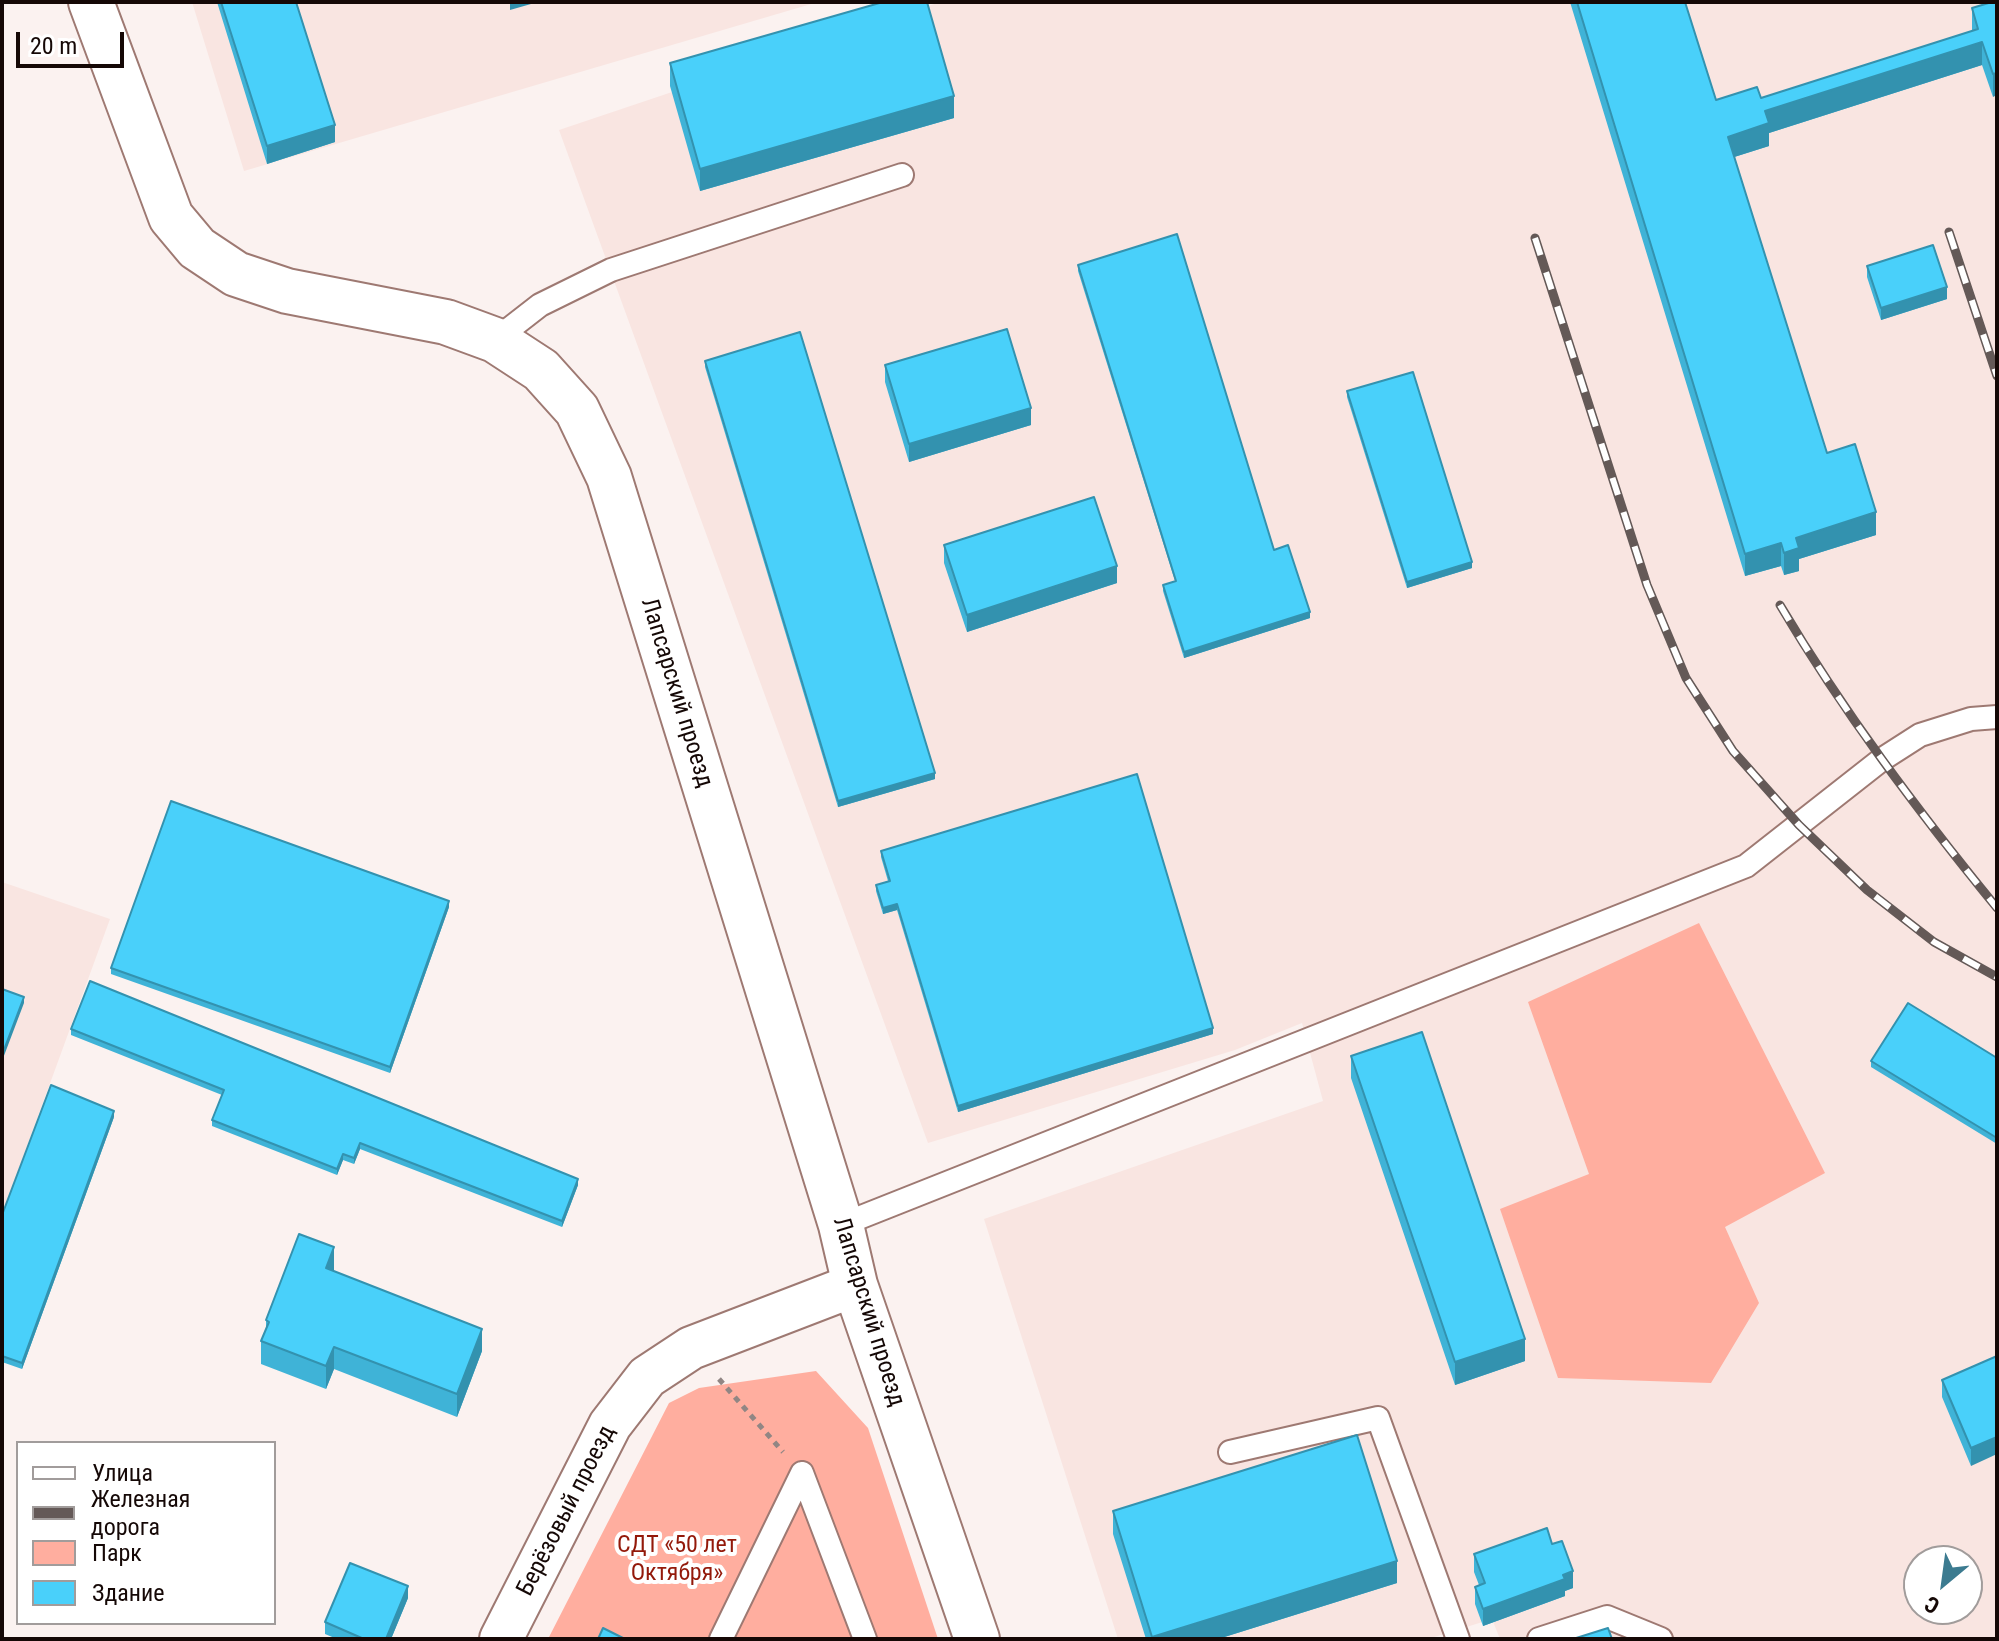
<!DOCTYPE html>
<html>
<head>
<meta charset="utf-8">
<style>
	body { margin:0 }
	#map { position:relative; width:1999px; height:1641px; overflow:hidden; background:#fbf2f0; font-family:"Roboto Condensed",sans-serif }
	canvas { display:block }
	.frame { position:absolute; inset:0; border:4px solid #150806; pointer-events:none }
	.legend { position:absolute; left:16px; top:1441px; width:260px; height:184px; box-sizing:border-box; background:#fff; border:2px solid #a19c9b; margin:0; padding:10px 14px; list-style:none; font-size:24px; color:#150806 }
	.legend li { display:flex; align-items:center; gap:16px; height:40px }
	.legend b { width:40px; border:2px solid #a19c9b }
	.north { position:absolute; left:1903px; top:1545px; width:80px; height:80px; box-sizing:border-box; background:#fff; border:2px solid #a19c9b; border-radius:50%; rotate:209deg; font-size:22px; font-weight:700; line-height:32px; text-align:center; color:#150806 }
	.north::after { content:''; display:block; margin:auto; width:28px; height:36px; background:#3c7b90; clip-path:polygon(50% 0,100% 100%,50% 72%,0 100%) }
	.scale { position:absolute; left:16px; top:32px; width:108px; height:36px; box-sizing:border-box; border:4px solid #150806; border-top:0; padding-left:10px; font-size:24px; line-height:28px; white-space:nowrap; color:#150806; -webkit-text-stroke:6px #fff; paint-order:stroke }
</style>
</head>
<body>
<div id="map">
<canvas width="1999" height="1641"></canvas>
<div class="frame"></div>
<ul class="legend">
<li><b style="height:10px;background:#fff"></b>Улица</li>
<li><b style="height:10px;background:#645957"></b>Железная дорога</li>
<li><b style="height:22px;background:#ffae9f"></b>Парк</li>
<li><b style="height:22px;background:#49d0fa"></b>Здание</li>
</ul>
<div class="north">С</div>
<div class="scale">20 m</div>
</div>
<script>
const ctx = document.querySelector('canvas').getContext('2d');
ctx.lineJoin = 'round';
function fillPath(path, color) {
  ctx.fillStyle = color;
  ctx.fill(path, 'evenodd');
}
function strokePath(path, color, width, dash) {
  ctx.strokeStyle = color;
  ctx.lineWidth = width;
  ctx.lineCap = dash ? 'butt' : 'round';
  ctx.setLineDash(dash || []);
  ctx.stroke(path);
}
function write(font, color, halo, rows, align = 'center') {
  ctx.font = font + ' "Roboto Condensed",sans-serif';
  ctx.lineWidth = 8;
  ctx.setLineDash([]);
  ctx.textBaseline = 'middle';
  ctx.strokeStyle = halo;
  ctx.fillStyle = color;
  for (const [text, x, y, turn = 0] of rows) {
    ctx.save();
    ctx.translate(x, y);
    ctx.rotate((+turn || 0) * Math.PI / 180);
    ctx.textAlign = isNaN(turn) ? turn : align;
    if (halo) ctx.strokeText(text, 0, 0);
    ctx.fillText(text, 0, 0);
    ctx.restore();
  }
}
fillPath(new Path2D(`
	M192,2H818L244,171Z
	M940,2H1997V1639H1500L1492,1619L1428,1639H1118L984,1219L1323,1101L1302,1023L1235,1050L928,1143L559,130ZM1919,1561H1967V1609H1919Z
	M2,882L110,919L2,1215Z`), '#f9e5e1');
fillPath(new Path2D(`
	M1699,923L1825,1173L1725,1227L1759,1303L1711,1383L1558,1378L1500,1209L1589,1174L1528,1002Z
	M816,1371L868,1428L938,1639H548L669,1403L699,1388Z`), '#ffae9f');
const service = new Path2D(`
	M495,340L540,305L611,270L902,175
	M841,1225L1746,866L1881,760L1920,735L1971,719L1997,717
	M1230,1452L1378,1418L1458,1639
	M802,1473L865,1639
	M721,1639L802,1473
	M1539,1639L1607,1617L1661,1639`);
const minor = new Path2D(`
	M501,1639L610,1425L647,1377L691,1348L855,1285`);
const tertiary = new Path2D(`
	M91,2L171,217L197,248L236,274L287,291L446,322L495,340L541,370L577,410L609,477L841,1225L855,1285L977,1639`);
strokePath(service, '#9e7972', 26);
strokePath(minor, '#9e7972', 46);
strokePath(tertiary, '#9e7972', 48);
strokePath(new Path2D(`
	M719,1379L783,1452`), '#918684', 5, [6, 6]);
strokePath(service, '#fff', 22);
strokePath(minor, '#fff', 42);
strokePath(tertiary, '#fff', 44);
const rail = new Path2D(`
	M1949,232L1997,376
	M1535,238L1647,585L1686,678L1733,751L1799,825L1867,890L1934,942L1997,977
	M1780,605C1844,713 1918,811 1997,908`);
strokePath(rail, '#645957', 9);
strokePath(rail, '#fff', 6, [18]);
fillPath(new Path2D(`
	M217,2H296L335,142L267,164Z
	M1570,2H1685L1716,100L1761,98L1972,31V8L1997,2L1993,97L1982,65L1769,133V146L1734,157L1827,453L1876,535L1799,559V571L1784,575L1781,566L1745,576Z
	M670,63L954,118L700,191L670,86Z
	M1078,265L1274,550L1310,618L1184,658L1163,591V585L1175,581L1078,271Z
	M1867,266L1947,299L1881,320L1867,277Z
	M705,361L935,779L838,807L705,367Z
	M885,365L1031,425L909,462L885,382Z
	M1347,391L1472,568L1407,588L1347,397Z
	M944,545L1117,583L967,632L944,563Z
	M881,851L1213,1034L958,1112L897,910L883,914L876,891V885L888,881L881,857Z
	M449,907L390,1073L111,974V968Z
	M71,1029L578,1185L562,1227L360,1149L354,1164L343,1160L337,1175L212,1126V1120L222,1095L71,1035Z
	M1351,1056L1525,1361L1455,1385L1351,1078Z
	M1997,1058V1144L1871,1067V1061Z
	M114,1117L22,1369L2,1362V1215Z
	M334,1270L333,1271L482,1351L457,1417L334,1369L326,1389L261,1364V1341L266,1328V1320Z
	M1997,1356L1971,1466L1942,1397V1380Z
	M1113,1511L1397,1583L1218,1639H1146L1113,1534Z
	M1552,1544L1573,1588L1565,1591V1596L1483,1626L1475,1604V1587L1479,1585L1474,1572V1554Z
	M408,1598L391,1639H337L325,1634V1622Z`), '#3fb3d7');
fillPath(new Path2D(`
	M510,2H538L510,10Z
	M1982,42V65L1769,133V146L1728,159V137L1765,111Z
	M1997,73V95L1993,97V74Z
	M954,96V118L700,191V169Z
	M335,125V142L267,164V146Z
	M1947,287V299L1881,320V308Z
	M1031,408V425L909,462V444Z
	M1876,512V535L1799,559V571L1784,575V553L1796,538Z
	M1781,543V566L1745,576V554Z
	M1472,562V568L1407,588V582Z
	M1117,566V583L967,632V615Z
	M1310,612V618L1184,658V652Z
	M935,773V779L838,807V801Z
	M449,901V907L390,1073V1067Z
	M897,904V910L883,914V908Z
	M24,997V1003L2,1061V1055Z
	M1213,1028V1034L958,1112V1106Z
	M114,1111V1117L22,1369V1363Z
	M360,1143V1149L354,1164V1158Z
	M343,1154V1160L337,1175V1169Z
	M578,1179V1185L562,1227V1221Z
	M334,1247V1270L326,1291V1268Z
	M482,1329V1351L457,1417V1394Z
	M1525,1339V1361L1455,1385V1362Z
	M334,1347V1369L326,1389V1366Z
	M1997,1437V1454L1971,1466V1448Z
	M1397,1561V1583L1218,1639H1152V1637Z
	M1573,1571V1588L1565,1591V1596L1483,1626V1609Z
	M408,1586V1598L391,1639H386Z`), '#3392af');
const building = new Path2D(`
	M221,2H296L335,125L267,146Z
	M883,2H927L954,96L700,169L670,63Z
	M1577,2H1685L1716,100L1757,87L1761,98L1978,29L1972,8L1992,2H1997V73L1993,74L1982,42L1765,111L1769,123L1728,137L1827,453L1855,444L1876,512L1796,538L1799,548L1784,553L1781,543L1745,554Z
	M1177,234L1274,550L1288,545L1310,612L1184,652L1163,585L1176,581L1078,265Z
	M1933,245L1947,287L1881,308L1867,266Z
	M1007,329L1031,408L909,444L885,365Z
	M800,332L935,773L838,801L705,361Z
	M1413,372L1472,562L1407,582L1347,391Z
	M1094,497L1117,566L967,615L944,545Z
	M1137,774L1213,1028L958,1106L897,904L883,908L876,885L890,881L881,851Z
	M171,801L449,901L390,1067L111,968Z
	M90,981L578,1179L562,1221L360,1143L354,1158L343,1154L337,1169L212,1120L224,1090L71,1029Z
	M2,989L24,997L2,1055Z
	M1908,1003L1997,1058V1138L1871,1061Z
	M1422,1032L1525,1339L1455,1362L1351,1056Z
	M51,1085L114,1111L22,1363L2,1356V1215Z
	M299,1234L334,1247L326,1268L482,1329L457,1394L334,1347L326,1366L261,1341L269,1322L266,1320Z
	M1997,1356V1437L1971,1448L1942,1380Z
	M1357,1435L1397,1561L1152,1637L1113,1511Z
	M1547,1528L1552,1544L1562,1541L1573,1571L1563,1575L1565,1579L1483,1609L1475,1587L1485,1583L1474,1554Z
	M350,1563L408,1586L386,1639H364L325,1622Z
	M603,1628L625,1639H598Z
	M1608,1628L1612,1639H1573Z`);
fillPath(building, '#49d0fa');
strokePath(building, '#3392af', 2);
write('24px', '#150806', '#fff', [
	["Лапсарский проезд",676,693,73],
	["Лапсарский проезд",868,1312,73],
	["Берёзовый проезд",567,1511,-63]
]);
write('24px', '#93190a', '#fff', [
	["СДТ «50 лет",677,1546],
	["Октября»",677,1574]
]);
</script>
</body>
</html>
